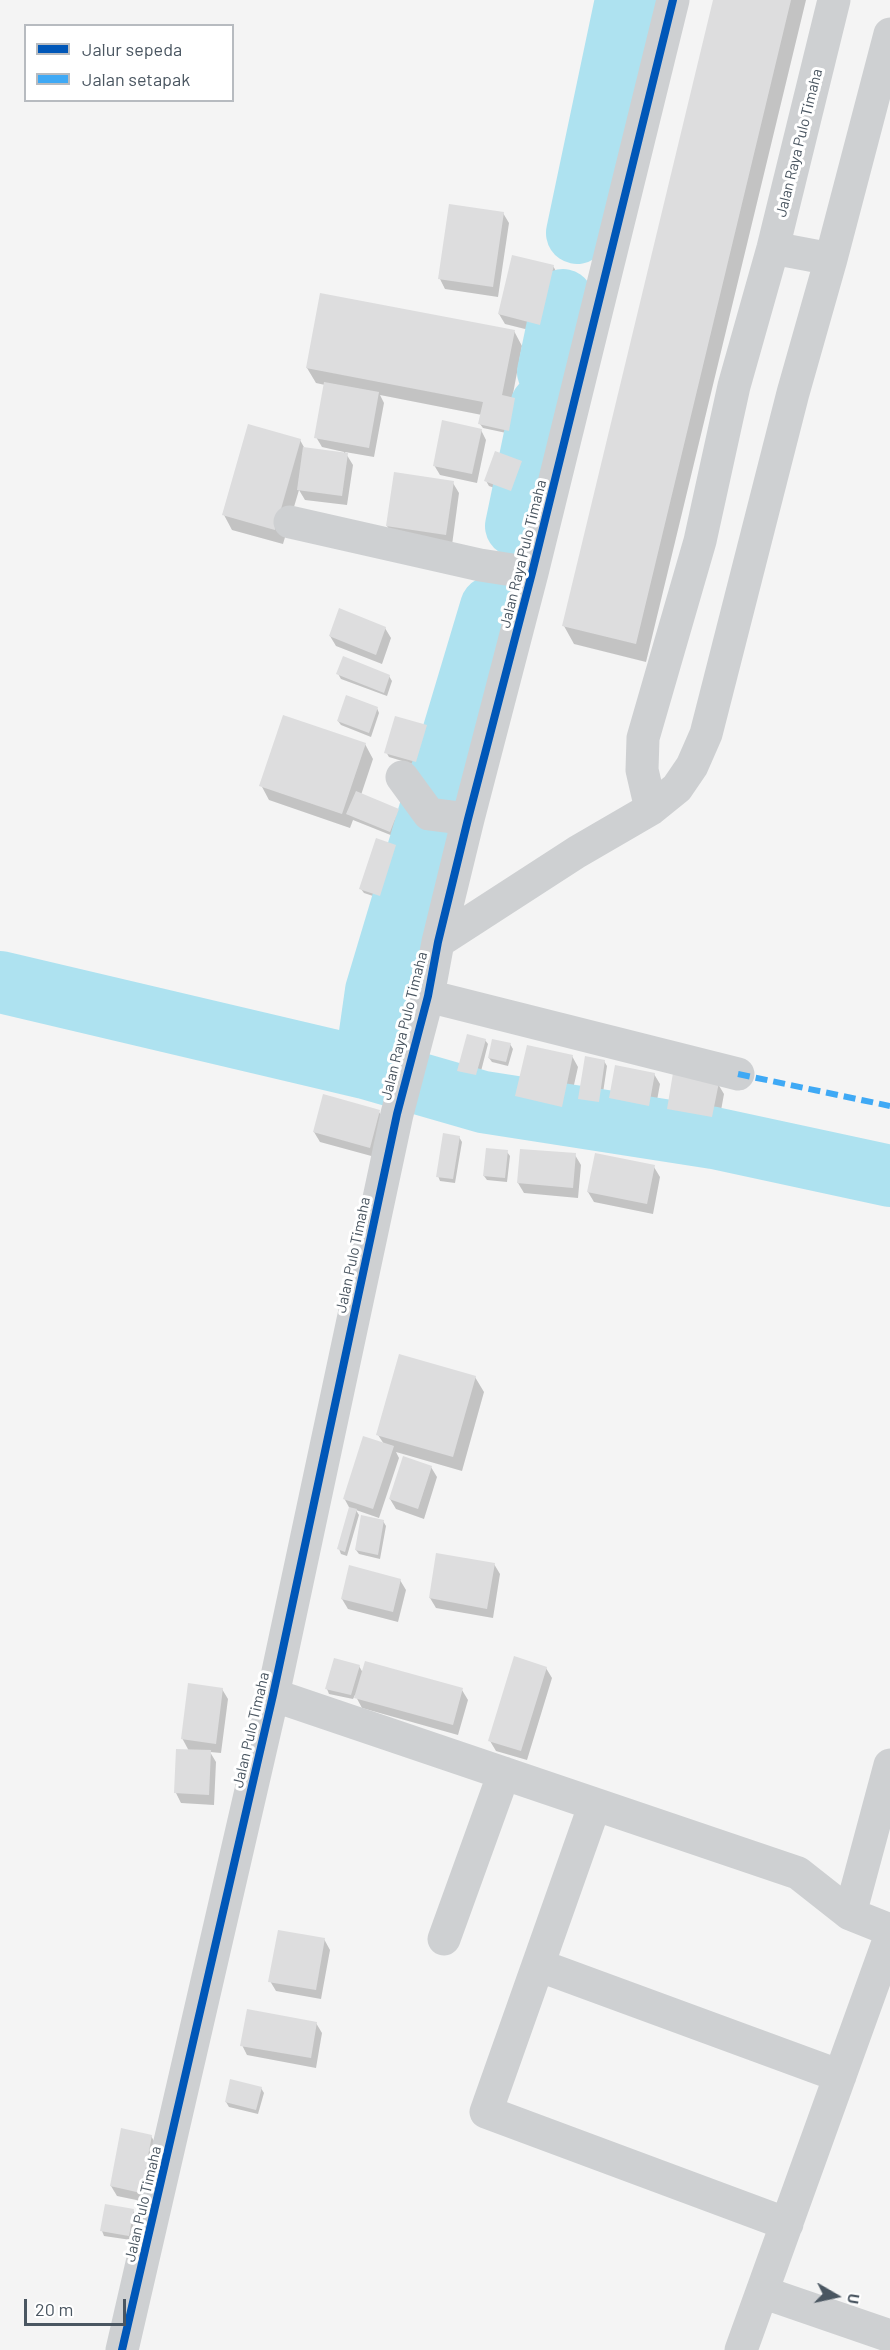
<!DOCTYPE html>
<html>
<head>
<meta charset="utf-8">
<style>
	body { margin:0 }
	#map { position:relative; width:890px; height:2350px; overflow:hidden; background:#f4f4f4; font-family:Barlow,sans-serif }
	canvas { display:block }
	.legend { position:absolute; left:24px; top:24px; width:210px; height:78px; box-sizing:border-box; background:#fff; border:2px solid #b7bbc0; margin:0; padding:8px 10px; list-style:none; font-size:18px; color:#4a5661 }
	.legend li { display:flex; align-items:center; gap:12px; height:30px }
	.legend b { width:30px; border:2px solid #b7bbc0 }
	.north { position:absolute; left:806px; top:2266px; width:60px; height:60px; -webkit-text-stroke:4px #fff; paint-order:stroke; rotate:99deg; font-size:16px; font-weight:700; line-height:24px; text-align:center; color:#4a5661 }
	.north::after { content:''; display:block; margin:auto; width:21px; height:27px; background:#4a5661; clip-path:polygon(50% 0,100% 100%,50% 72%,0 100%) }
	.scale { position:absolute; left:24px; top:2299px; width:102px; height:27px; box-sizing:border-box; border:3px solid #4a5661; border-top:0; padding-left:8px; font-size:18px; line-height:21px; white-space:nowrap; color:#4a5661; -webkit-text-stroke:4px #fff; paint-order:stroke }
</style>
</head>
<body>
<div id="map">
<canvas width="890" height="2350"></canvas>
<ul class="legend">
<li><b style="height:8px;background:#0057b8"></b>Jalur sepeda</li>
<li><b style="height:8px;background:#3fa9f5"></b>Jalan setapak</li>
</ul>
<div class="north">U</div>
<div class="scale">20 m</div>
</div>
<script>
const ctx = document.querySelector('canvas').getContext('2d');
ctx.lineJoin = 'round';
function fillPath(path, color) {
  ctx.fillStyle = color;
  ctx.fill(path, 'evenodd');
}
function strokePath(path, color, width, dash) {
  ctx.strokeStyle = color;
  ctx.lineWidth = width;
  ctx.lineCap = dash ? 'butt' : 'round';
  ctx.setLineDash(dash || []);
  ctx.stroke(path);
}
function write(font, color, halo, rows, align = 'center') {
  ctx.font = font + ' Barlow,sans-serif';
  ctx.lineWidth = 6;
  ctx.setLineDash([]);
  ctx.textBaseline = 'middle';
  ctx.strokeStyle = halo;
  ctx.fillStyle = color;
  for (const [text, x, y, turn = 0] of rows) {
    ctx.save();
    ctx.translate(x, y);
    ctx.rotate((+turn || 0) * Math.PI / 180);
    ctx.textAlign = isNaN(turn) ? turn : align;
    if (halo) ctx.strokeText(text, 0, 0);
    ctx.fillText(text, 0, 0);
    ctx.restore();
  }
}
fillPath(new Path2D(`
	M714,0H806L646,662L574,644L564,626Z
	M503,213L509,223L498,297L445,289L440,279Z
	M553,266L559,276L545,334L505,324L499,314Z
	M514,331L522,346L512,399L517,404L511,434L483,428L480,424L482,415L380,395L384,403L374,457L345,452L353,465L347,505L305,500L299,490L283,544L232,530L224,515L300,440L305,449L344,454V452L322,447L316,437L325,385L316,383L307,368Z
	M481,430L486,440L477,483L440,475L434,465Z
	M521,462L524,467L513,495L489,486L486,481Z
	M453,483L459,493L452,545L393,536L387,526Z
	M385,628L391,638L382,664L336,646L330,636Z
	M338,674L389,676L392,681L387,696L341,679Z
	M377,708L379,713L371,737L341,725L338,721Z
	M426,726L428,731L419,766L389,757L386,752Z
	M365,744L373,759L361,795L398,810L401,815L393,836L353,820L350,828L269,800L261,785Z
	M395,846L398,851L382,899L364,893L361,889Z
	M485,1040L488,1044L479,1079L461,1075L459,1070Z
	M510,1044L513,1049L508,1066L492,1062L489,1058Z
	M572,1056L578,1067L567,1116L523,1106L517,1096Z
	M604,1061L607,1066L601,1106L583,1104L580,1099Z
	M654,1074L660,1084L656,1106L616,1098V1101L655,1109L654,1116L616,1108L611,1098Z
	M718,1084L724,1094L718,1127L674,1119L668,1109Z
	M379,1112L385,1122L375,1157L320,1142L314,1132Z
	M459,1137L462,1142L455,1183L440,1181L438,1176Z
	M507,1152L510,1156L507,1182L487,1180L484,1176Z
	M575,1155L581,1165L578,1198L524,1193L518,1183Z
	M596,1155L654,1167L660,1177L653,1214L594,1202L588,1192Z
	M475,1377L484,1392L462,1471L396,1452L399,1458L379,1518L356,1510L359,1515L347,1556L341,1554L339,1549L350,1509L344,1498L384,1444L378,1435Z
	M431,1467L437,1477L424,1519L396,1509L390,1499Z
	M383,1521L386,1526L380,1559L359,1554L356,1550Z
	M494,1564L500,1574L493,1618L436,1608L430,1598Z
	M400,1580L406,1590L398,1622L348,1609L342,1599Z
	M359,1666L363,1673L462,1690L468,1700L458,1735L362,1708L355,1695L353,1699L329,1694L327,1689Z
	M546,1668L552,1678L527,1760L496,1751L490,1741Z
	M222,1689L228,1699L221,1753L210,1752L216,1762L214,1805L181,1803L176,1793L189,1751L182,1738Z
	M324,1939L330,1950L321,1999L276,1991L270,1981Z
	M316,2023L322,2033L316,2068L247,2055L242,2045Z
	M261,2088L264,2093L258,2114L229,2107L226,2102Z
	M151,2136L157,2146L146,2202L117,2196L111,2186Z
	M133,2210L135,2215L131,2240L104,2236L102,2231Z`), '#0003');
strokePath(new Path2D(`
	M577,233L626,0
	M548,372L563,300
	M516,526L541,406
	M0,982L365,1068L483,1102L714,1138L890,1176
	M365,1068L376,991L491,607`), '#aee2f0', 62);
fillPath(new Path2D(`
	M713,0H791L636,644L562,626Z
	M449,204L504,212L493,287L438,279Z
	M512,255L554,265L540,325L498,314Z
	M320,293L515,330L502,395L515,398L509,431L478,424L483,402L306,368Z
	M324,382L379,392L369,448L314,438Z
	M442,420L482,429L472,474L433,466Z
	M248,424L301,439L275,530L222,515Z
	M303,447L348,453L342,496L297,490Z
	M495,451L522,461L511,491L484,481Z
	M394,472L454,481L446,535L386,526Z
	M339,608L386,627L376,655L329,636Z
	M343,656L390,675L384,693L336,674Z
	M346,695L378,707L369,733L337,721Z
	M283,715L366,743L342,814L259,786Z
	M395,716L427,725L416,762L384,753Z
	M356,791L399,809L390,832L346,814Z
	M376,838L396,845L380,896L359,889Z
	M467,1034L486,1039L476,1075L457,1071Z
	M492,1039L511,1043L506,1062L488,1058Z
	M527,1045L573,1055L562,1107L515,1096Z
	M585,1056L605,1060L599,1102L578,1099Z
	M615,1065L655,1073L649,1106L609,1098Z
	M673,1073L719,1082L712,1117L667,1109Z
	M323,1094L380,1110L370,1148L313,1132Z
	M443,1133L460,1136L453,1179L436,1177Z
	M486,1148L508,1150L505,1178L483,1176Z
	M520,1149L576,1153L573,1188L517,1183Z
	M595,1153L655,1165L647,1204L587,1192Z
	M399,1354L476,1376L453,1457L376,1435Z
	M363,1436L394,1446L373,1509L343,1499Z
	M403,1456L432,1466L418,1509L389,1499Z
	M349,1507L357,1509L345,1552L337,1549Z
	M361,1515L384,1520L378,1555L355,1550Z
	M436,1553L495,1563L487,1609L429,1598Z
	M349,1565L401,1579L393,1612L341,1599Z
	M514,1656L547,1667L521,1751L488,1741Z
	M334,1658L360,1665L351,1695L325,1689Z
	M365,1661L463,1688L453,1725L354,1698Z
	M188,1683L223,1688L216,1744L181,1739Z
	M176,1749L211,1750L209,1795L174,1793Z
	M278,1930L325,1938L316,1990L268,1982Z
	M247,2009L317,2022L311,2058L240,2046Z
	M230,2079L262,2087L256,2110L225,2102Z
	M121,2128L152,2135L141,2193L110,2186Z
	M105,2204L134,2209L129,2236L100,2231Z`), '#ddddde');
strokePath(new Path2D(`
	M773,248L831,259
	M290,522L480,565L532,573
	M402,777L429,814L468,819
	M651,809L642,770L643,738L700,541L734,386L773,248L834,0
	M438,942L577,852L651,809L677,788L692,766L706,734L793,393L831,259L890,34
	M428,996L738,1074
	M273,1695L798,1873L850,1914L890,1930
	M595,1804L486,2112L787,2224
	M850,1914L890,1765
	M444,1939L504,1773
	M538,1965L840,2076
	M762,2292L890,2336
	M122,2350L273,1695L397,1114L428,996L438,942L468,819L532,573L673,0
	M741,2350L890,1937`), '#ced0d2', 33);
strokePath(new Path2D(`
	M738,1074L890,1106`), '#3fa9f5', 6, [12, 6]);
strokePath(new Path2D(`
	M122,2350L273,1695L397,1114L428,996L438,942L468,819L532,573L673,0`), '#0057b8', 8);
write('15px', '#4a5661', '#fff', [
	["Jalan Raya Pulo Timaha",799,143,-76],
	["Jalan Raya Pulo Timaha",523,554,-76],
	["Jalan Raya Pulo Timaha",404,1026,-76],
	["Jalan Pulo Timaha",353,1255,-78],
	["Jalan Pulo Timaha",251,1730,-77],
	["Jalan Pulo Timaha",143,2204,-77]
]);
</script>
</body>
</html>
